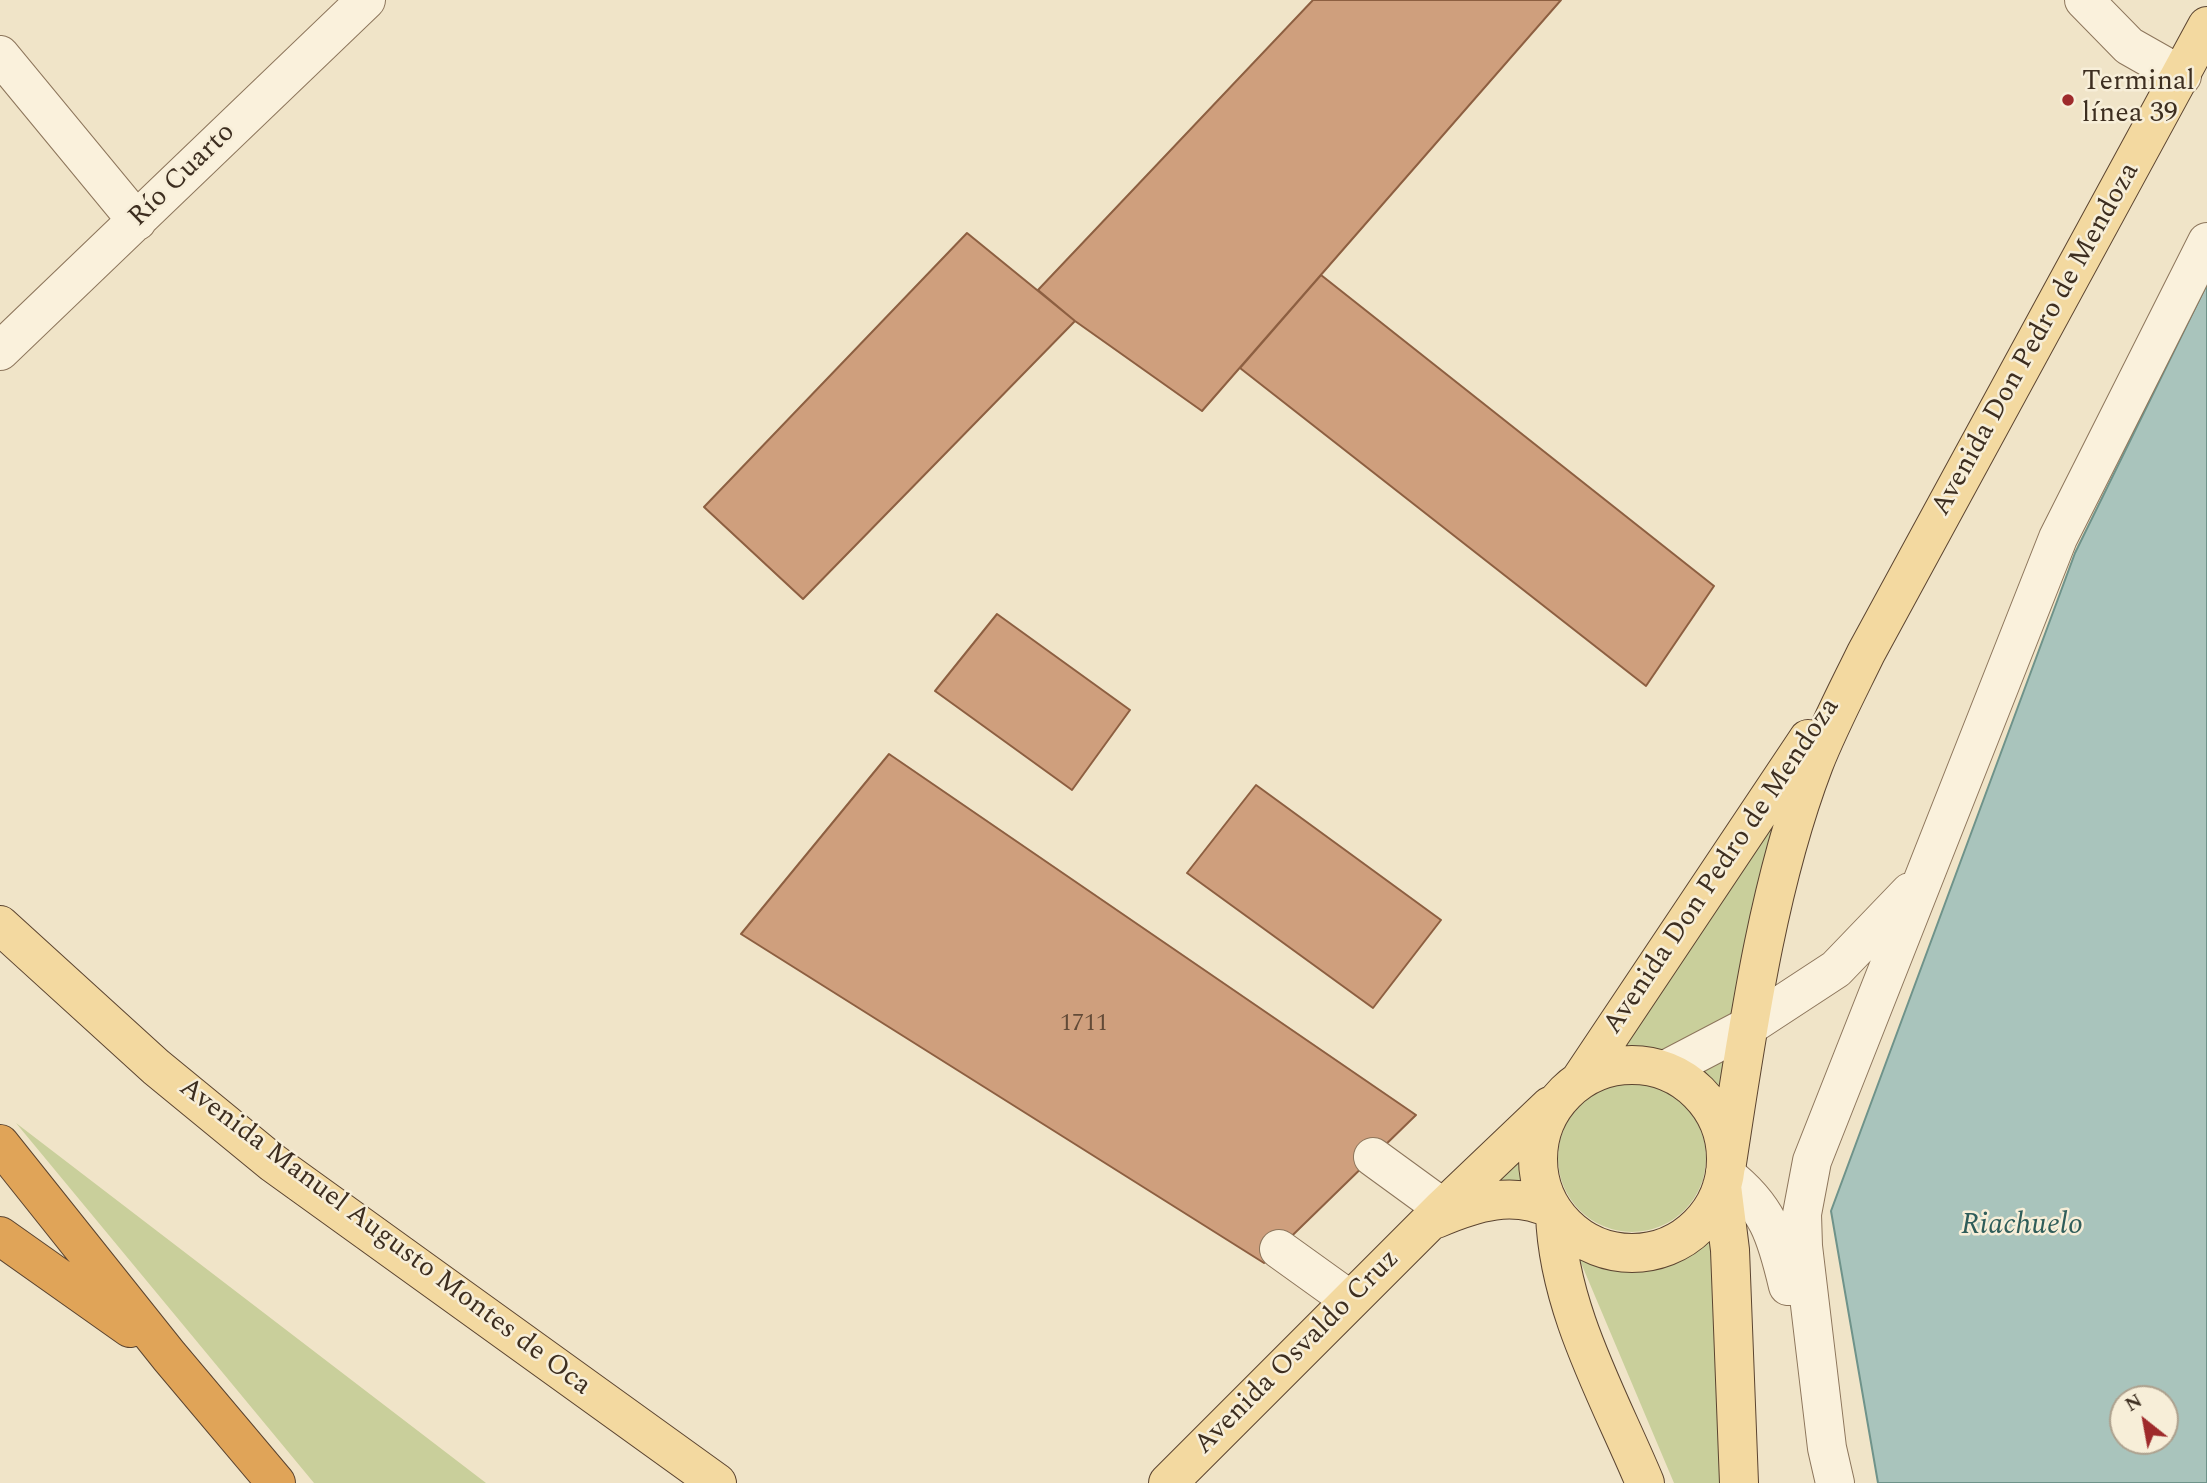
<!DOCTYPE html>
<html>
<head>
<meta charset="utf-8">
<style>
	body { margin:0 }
	#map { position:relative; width:2207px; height:1483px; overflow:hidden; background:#f0e4c8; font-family:Spectral,serif }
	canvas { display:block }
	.north { position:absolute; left:2109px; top:1385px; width:70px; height:70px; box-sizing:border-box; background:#f7eed8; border:2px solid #ada18e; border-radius:50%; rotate:329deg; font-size:19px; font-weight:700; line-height:28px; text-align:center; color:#3d2e20 }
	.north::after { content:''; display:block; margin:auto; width:24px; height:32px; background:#9e2a2b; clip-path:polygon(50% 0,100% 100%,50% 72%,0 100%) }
</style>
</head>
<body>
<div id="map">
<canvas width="2207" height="1483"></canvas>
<div class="north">N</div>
</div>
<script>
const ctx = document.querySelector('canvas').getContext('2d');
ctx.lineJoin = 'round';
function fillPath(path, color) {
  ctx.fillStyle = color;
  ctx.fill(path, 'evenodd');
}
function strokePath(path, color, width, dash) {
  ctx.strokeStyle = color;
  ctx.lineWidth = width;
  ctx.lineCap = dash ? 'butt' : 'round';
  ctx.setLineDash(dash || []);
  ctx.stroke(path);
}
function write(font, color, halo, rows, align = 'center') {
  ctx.font = font + ' Spectral,serif';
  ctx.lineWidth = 5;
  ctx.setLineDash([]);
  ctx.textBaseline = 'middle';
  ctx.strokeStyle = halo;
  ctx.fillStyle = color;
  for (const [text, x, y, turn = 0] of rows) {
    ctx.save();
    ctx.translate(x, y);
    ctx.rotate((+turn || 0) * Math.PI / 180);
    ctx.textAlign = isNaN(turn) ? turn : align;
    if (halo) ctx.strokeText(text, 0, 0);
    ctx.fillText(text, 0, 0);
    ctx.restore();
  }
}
fillPath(new Path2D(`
	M1785,790L1720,1101L1671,1054L1608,1056Z
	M1558 1158a74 74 0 1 1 148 0a74 74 0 1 1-148 0Z
	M16,1123L486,1483H314Z
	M1532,1150L1538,1195L1450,1207Z
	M1712,1227L1721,1483H1674L1573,1244L1621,1266L1673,1259Z`), '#c9cf9b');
const water = new Path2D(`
	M2207,284V1483H1878L1831,1211L2075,553ZM2123,1399H2165V1441H2123Z`);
fillPath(water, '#a9c4bc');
strokePath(water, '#6f938a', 2);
const building = new Path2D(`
	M1313,0H1561L1202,411L1075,321L1038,290Z
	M967,233L1075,321L803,599L704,507Z
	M1321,275L1714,586L1646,686L1240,368Z
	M997,614L1130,710L1072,790L935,691Z
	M889,754L1416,1115L1264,1263L741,934Z
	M1256,785L1441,920L1373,1008L1187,873Z`);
fillPath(building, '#cf9f7d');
strokePath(building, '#8d5f41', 2);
const minor = new Path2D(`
	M2084,0L2129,46L2182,76
	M0,55L137,221
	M0,351L366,0
	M1665,1070L1749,1026L1836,969L1910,892
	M1373,1157L1443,1208
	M1725,1174C1768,1207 1776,1235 1788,1286
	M1279,1249L1350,1300
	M1835,1483L1827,1448L1803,1246L1802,1214L1812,1161L2058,538L2207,242`);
const major = new Path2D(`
	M0,925L156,1067L273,1163L717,1483
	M1538 1159a94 94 0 1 1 188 0a94 94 0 1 1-188 0Z
	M1580,1080L1808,739
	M1727,1163C1747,1033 1767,887 1814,764C1829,726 1848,690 1866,653L2207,26
	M1722,1186L1730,1250L1739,1483
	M1555,1214C1558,1309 1609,1397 1645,1483
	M1436,1219C1475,1202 1514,1190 1553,1210
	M1168,1483L1443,1208L1550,1106`);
const highway = new Path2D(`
	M0,1144L169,1356L276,1483
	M0,1236L130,1328`);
strokePath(minor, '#8d765c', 40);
strokePath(major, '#5b4430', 40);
strokePath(highway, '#5b4430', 40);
strokePath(minor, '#faf1dc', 38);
strokePath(major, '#f3d9a0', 38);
strokePath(highway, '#e0a458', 38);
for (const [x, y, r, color] of [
	[2068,100,7,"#9e2a2b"]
]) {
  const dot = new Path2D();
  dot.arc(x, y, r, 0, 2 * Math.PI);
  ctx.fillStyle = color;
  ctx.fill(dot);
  strokePath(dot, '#f7eed8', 2.5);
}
write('24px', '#624a37', null, [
	["1711",1084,1025]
]);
write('28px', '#3d2e20', '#f7eed8', [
	["Terminal",2082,84],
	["línea 39",2082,116]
], 'left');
write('28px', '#3d2e20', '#f7eed8', [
	["Río Cuarto",183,176,-44],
	["Avenida Don Pedro de Mendoza",2037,340,-61],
	["Avenida Don Pedro de Mendoza",1723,867,-56],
	["Avenida Manuel Augusto Montes de Oca",384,1238,37],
	["Avenida Osvaldo Cruz",1298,1353,-45]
]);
write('italic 30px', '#2f5d5a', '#f7eed8', [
	["Riachuelo",2022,1227]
]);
</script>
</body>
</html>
